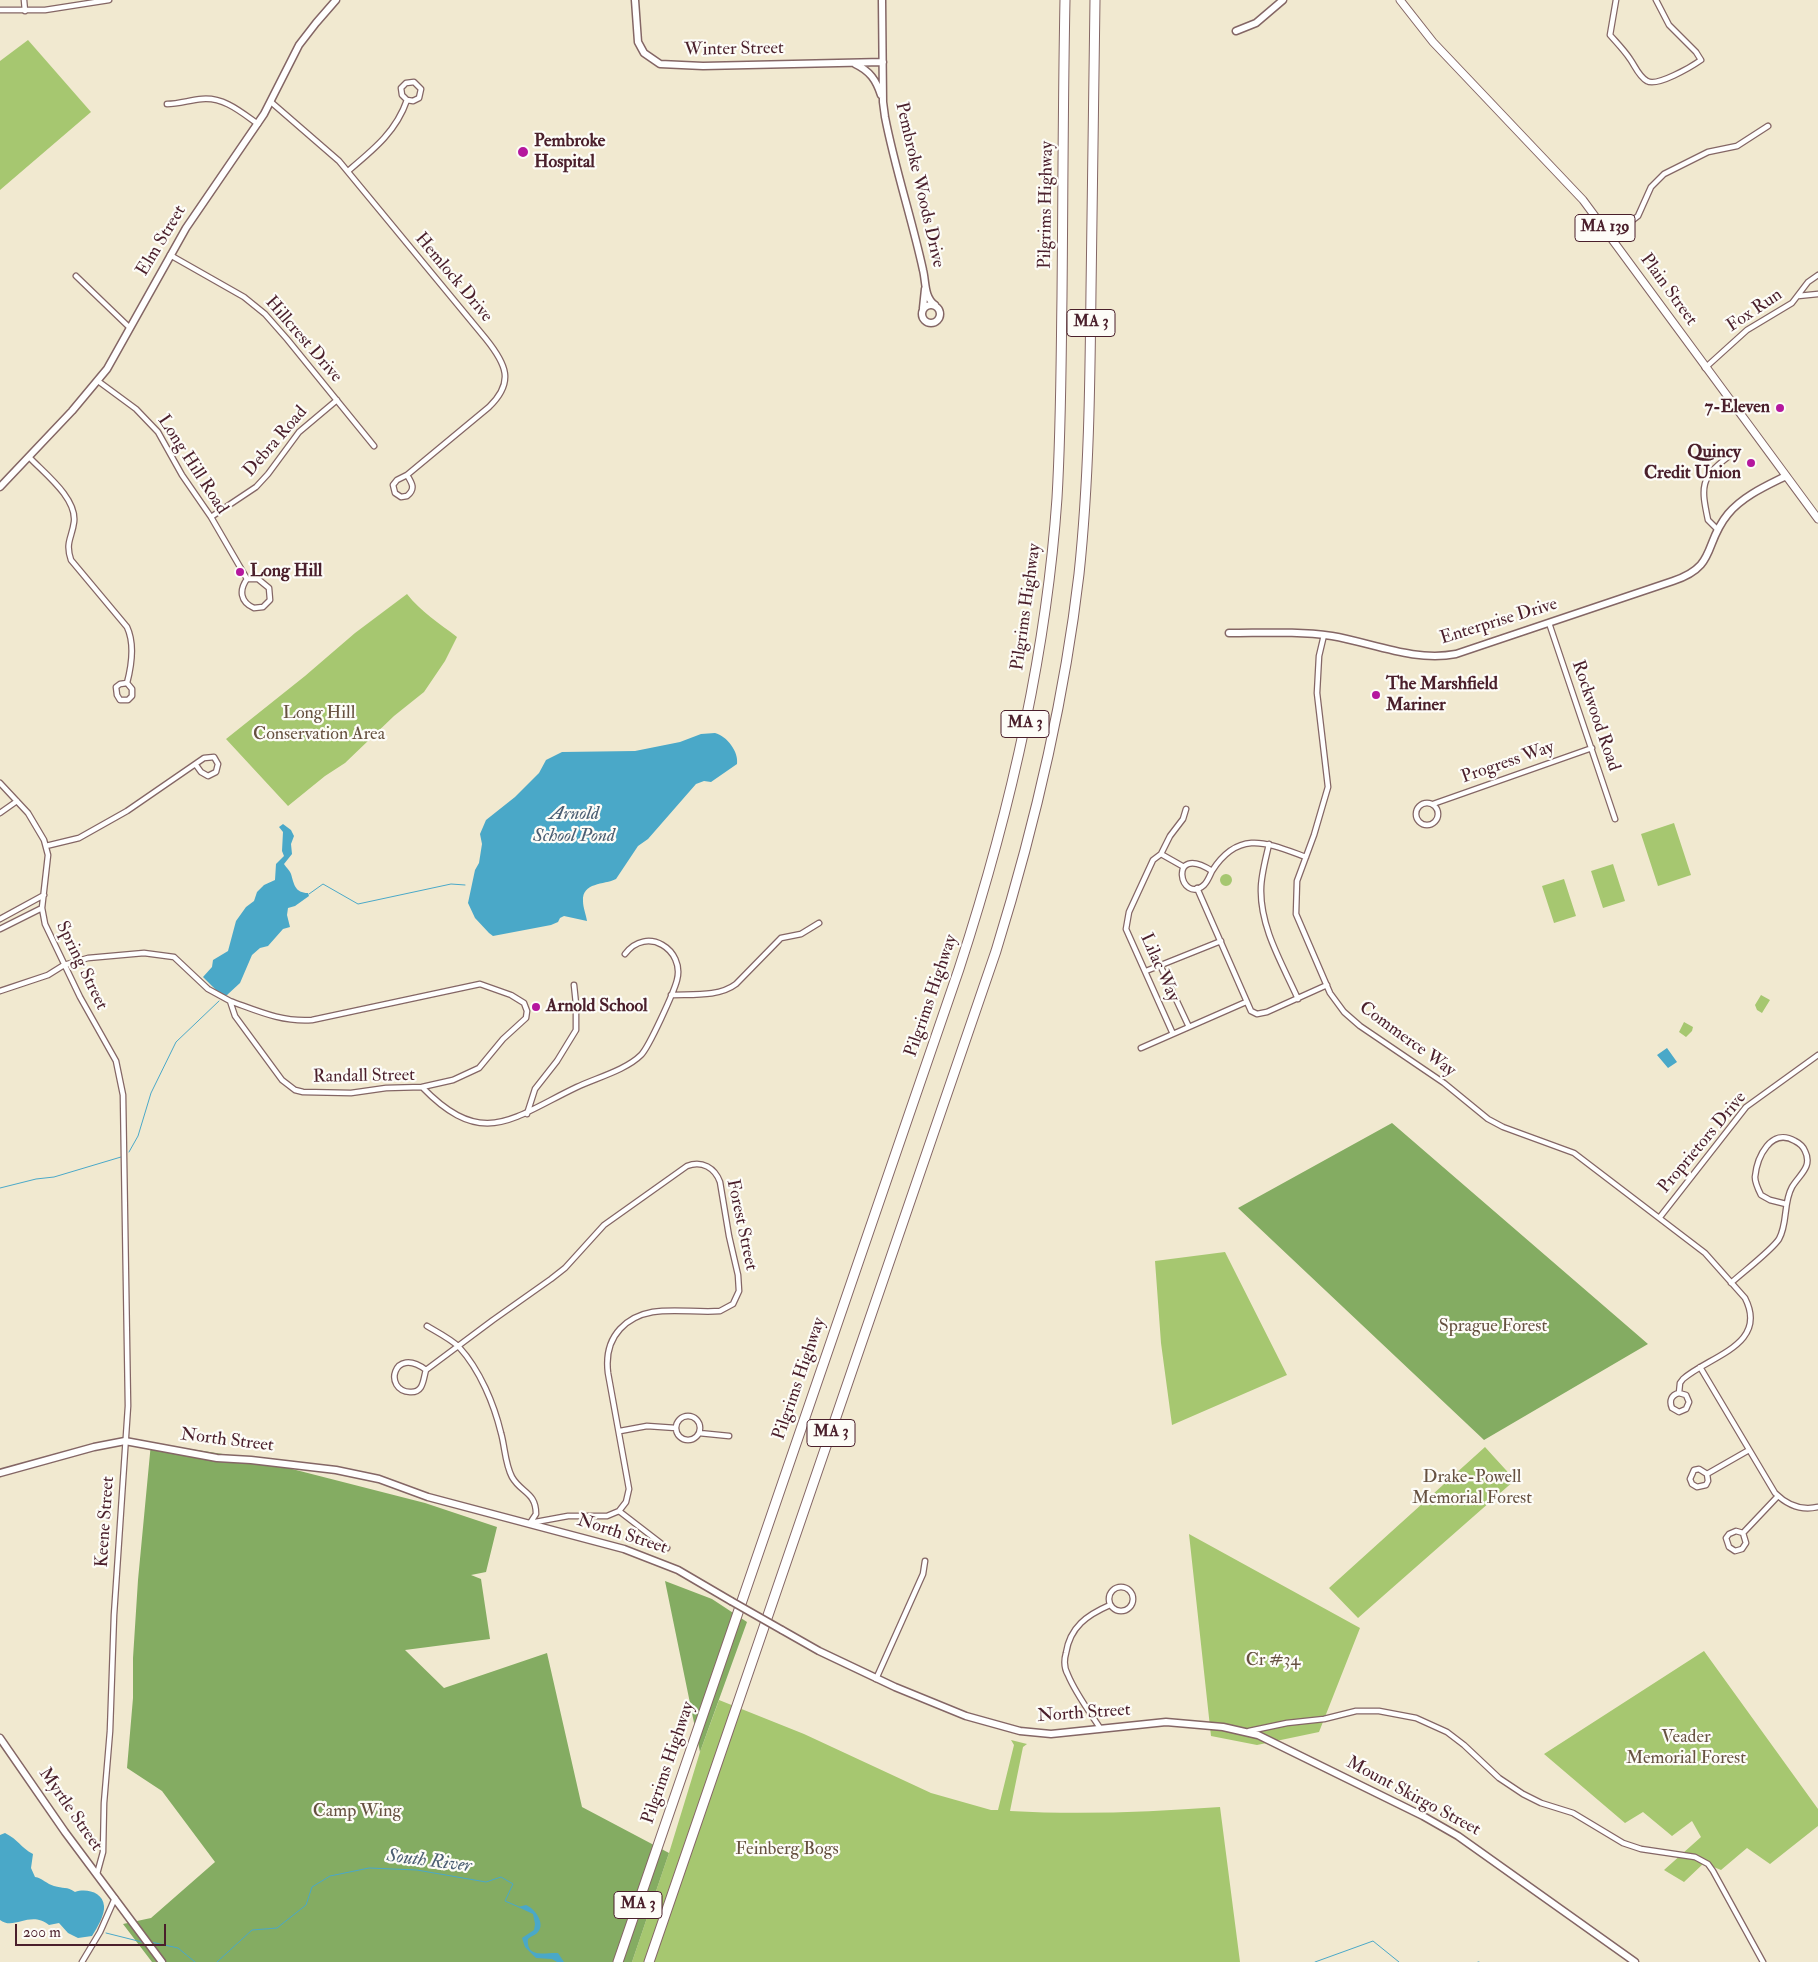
<!DOCTYPE html>
<html>
<head>
<meta charset="utf-8">
<style>
	body { margin:0 }
	#map { position:relative; width:1818px; height:1962px; overflow:hidden; background:#f1e9d0; font-family:"IM FELL Double Pica",serif }
	canvas { display:block }
	.scale { position:absolute; left:15px; top:1924px; width:151px; height:22px; box-sizing:border-box; border:2px solid #4a1f2b; border-top:0; padding-left:6px; font-size:15px; line-height:18px; white-space:nowrap; color:#4a1f2b; -webkit-text-stroke:4px #fdfcf7; paint-order:stroke }
</style>
</head>
<body>
<div id="map">
<canvas width="1818" height="1962"></canvas>
<div class="scale">200 m</div>
</div>
<script>
const ctx = document.querySelector('canvas').getContext('2d');
ctx.lineJoin = 'round';
function fillPath(path, color) {
  ctx.fillStyle = color;
  ctx.fill(path, 'evenodd');
}
function strokePath(path, color, width, dash) {
  ctx.strokeStyle = color;
  ctx.lineWidth = width;
  ctx.lineCap = dash ? 'butt' : 'round';
  ctx.setLineDash(dash || []);
  ctx.stroke(path);
}
function write(font, color, halo, rows, align = 'center') {
  ctx.font = font + ' "IM FELL Double Pica",serif';
  ctx.lineWidth = 4.5;
  ctx.setLineDash([]);
  ctx.textBaseline = 'middle';
  ctx.strokeStyle = halo;
  ctx.fillStyle = color;
  for (const [text, x, y, turn = 0] of rows) {
    ctx.save();
    ctx.translate(x, y);
    ctx.rotate((+turn || 0) * Math.PI / 180);
    ctx.textAlign = isNaN(turn) ? turn : align;
    if (halo) ctx.strokeText(text, 0, 0);
    ctx.fillText(text, 0, 0);
    ctx.restore();
  }
}
fillPath(new Path2D(`
	M28,40L91,112L0,190V61Z
	M407,594C421,612 439,623 457,637L445,661L424,692L394,716L345,763L325,776L288,806L226,739L305,676L355,633Z
	M1674,823L1691,875L1658,886L1641,834Z
	M1613,864L1625,901L1603,908L1591,871Z
	M1220 880a6 6 0 1 1 12 0a6 6 0 1 1-12 0Z
	M1564,879L1576,916L1554,923L1542,886Z
	M1761,995L1770,1000L1762,1013L1757,1010L1755,1005Z
	M1684,1022L1693,1027L1692,1031L1686,1037L1679,1032Z
	M1225,1252L1287,1375L1172,1425L1161,1343L1155,1261Z
	M1485,1447L1515,1480L1358,1618L1329,1588Z
	M1189,1534L1360,1628L1319,1732L1257,1745L1211,1736Z
	M1704,1651L1818,1809V1826L1770,1864L1747,1848L1721,1870L1704,1863L1684,1882L1664,1870L1701,1837L1692,1821L1672,1836L1643,1812L1625,1823L1544,1754Z
	M719,1700L804,1734L931,1793L991,1810H998L1014,1745L1011,1740L1027,1744L1023,1747L1010,1811C1080,1815 1150,1812 1220,1807L1240,1962H632L669,1853L700,1752Z`), '#a6c770');
fillPath(new Path2D(`
	M1392,1123L1648,1344L1484,1440L1238,1208Z
	M151,1443L249,1458L425,1503L497,1527L486,1572L471,1575L481,1579L490,1639L405,1650L444,1688L547,1653L582,1807L669,1853L632,1962H152L123,1924L151,1918L215,1862L162,1791L127,1768L133,1698V1658L138,1580Z
	M665,1581L712,1599L747,1622L700,1752Z`), '#84ac62');
fillPath(new Path2D(`
	M715,733C727,736 739,752 737,764L711,782L704,781L696,784L648,839L638,846L616,879C604,885 582,882 583,901C583,908 586,914 587,921L564,916L560,918L558,922L551,925L493,936L489,933L475,918L468,903L475,870L479,863L482,844L480,834L486,820L515,797L539,773L546,760L562,752L635,751L680,742L701,734Z
	M283,824L291,830L294,836L291,844L292,854L284,864C286,867 290,871 291,874C294,884 295,893 308,893L309,896L295,906L288,908L287,915L290,927L283,929L268,946L260,948L252,955L240,983L227,995H221L203,977L212,967L213,960L228,951L236,921L246,907L254,901L257,892L264,885L275,880L276,864L284,856L282,851L283,832L279,827Z
	M1667,1048L1677,1062L1668,1068L1657,1055Z
	M5,1833C19,1840 20,1847 33,1854L31,1868L35,1877C42,1878 47,1884 54,1886C63,1889 67,1886 75,1892C86,1888 103,1892 104,1906C105,1915 97,1928 92,1936L78,1938L68,1933L59,1923L49,1925C30,1910 14,1931 0,1920V1835Z
	M526,1905C534,1908 546,1923 538,1932C536,1935 531,1936 528,1939C526,1959 546,1952 558,1953L564,1962H557L552,1959L536,1958L525,1947L522,1938L534,1930L535,1924L533,1914L518,1907Z`), '#4aa8c8');
strokePath(new Path2D(`
	M309,894L323,884L358,904L451,884L465,885
	M129,1152L138,1136L151,1093L176,1042L219,1001
	M0,1188L36,1179L54,1177L121,1157
	M106,1933L142,1942
	M151,1942L178,1948L195,1962
	M217,1962L252,1930L277,1928L306,1905L312,1887L330,1876L369,1868L417,1870L486,1882L501,1877L513,1884L505,1901L519,1907
	M1315,1962L1373,1941L1399,1962
	M1478,1962H1479`), '#4aa8c8', 1);
const street = new Path2D(`
	M24,0L25,11
	M1616,0L1610,35C1617,43 1624,50 1630,59C1635,66 1639,77 1647,81C1657,87 1691,67 1701,60L1696,52L1669,25L1656,0
	M0,10H45L109,0
	M271,102L339,161L486,339C506,364 515,382 489,407L407,475C412,483 416,489 407,496L401,497L395,493L393,485L397,480L407,475
	M167,104C179,104 190,100 202,99C224,97 241,112 258,124
	M348,171C373,150 396,132 407,100L413,101L419,98L421,89L414,82L406,83L401,88L402,95L407,100
	M1611,237L1638,216L1651,187L1664,174L1708,152L1737,146L1768,126
	M170,255L244,297L265,314L287,339L374,446
	M76,276L130,328
	M1798,296L1818,294
	M1705,368L1747,330L1792,303L1808,282L1818,275
	M98,381L136,409L158,432L182,475L211,517L247,579H258L269,588L270,600L263,607L254,608C240,602 239,590 247,579
	M29,457C44,473 77,498 74,522C72,538 65,542 71,560L127,627C135,644 132,664 127,683L132,689V696L128,700H120L117,695L116,687L120,684L127,683
	M211,517L256,487L268,474L299,432L337,400
	M1718,530L1708,520C1701,487 1700,478 1728,457
	M1549,623L1615,819
	M1324,635L1319,656L1317,693L1328,787L1314,835L1297,881L1296,914L1330,993L1344,1012L1360,1026L1444,1083L1488,1119L1503,1127L1574,1153L1705,1253L1745,1298C1769,1345 1709,1356 1683,1379L1680,1383L1679,1393C1671,1395 1669,1401 1672,1408L1679,1412L1686,1409L1689,1402L1686,1395L1679,1393
	M0,783L28,813L44,840L48,855L42,908L45,924L80,997L116,1061L123,1095L128,1406L114,1615L110,1731L104,1803L103,1852L97,1874
	M1416 814a11 11 0 1 1 22 0a11 11 0 1 1-22 0Z
	M1433,804L1592,748
	M0,813L17,801
	M1269,844C1266,858 1261,875 1261,889C1260,928 1283,965 1298,999
	M46,846L79,838L127,811L204,758L214,757L218,764L216,772L208,776L201,772L196,765
	M1161,854L1184,867
	M1212,871C1210,875 1208,881 1204,885C1180,906 1167,842 1212,871C1239,829 1267,843 1306,857
	M1197,888L1251,1011L1257,1014L1267,1012L1327,985
	M0,919L44,895
	M0,929L42,908
	M1160,965L1189,1027
	M1146,971L1221,941
	M0,991L48,975L64,965L88,958L144,953L174,957L208,989L230,1001L235,1016L282,1080L295,1090L303,1092L351,1093L386,1088L422,1087C483,1150 512,1118 577,1087C596,1078 626,1070 641,1055C649,1047 674,992 677,980C685,950 647,925 625,954
	M671,995C692,994 719,997 736,984L781,938L801,934L819,923
	M230,1001C258,1011 281,1022 312,1020L480,984L511,995L524,1003L527,1011L526,1018L503,1039L479,1068L453,1080L422,1087
	M1173,1034L1126,929L1129,912L1153,860L1161,854L1170,836L1183,819L1186,809
	M1141,1048L1246,1002
	M527,1114L535,1089L557,1061L576,1030V1004L574,985
	M1660,1217L1746,1107L1818,1055
	M1731,1283C1743,1272 1772,1250 1779,1239C1788,1223 1783,1203 1792,1187C1799,1175 1813,1167 1805,1151C1803,1146 1799,1143 1795,1141C1771,1127 1757,1157 1755,1177C1755,1183 1758,1189 1761,1195L1770,1200L1786,1204
	M427,1326C437,1332 451,1339 459,1347C480,1370 494,1404 501,1433C505,1447 505,1464 512,1477C521,1493 536,1492 536,1514L530,1523
	M1700,1367L1775,1493C1787,1505 1801,1511 1818,1507
	M426,1370C393,1345 383,1391 410,1392C424,1393 423,1379 426,1370L493,1320L551,1279L565,1268L604,1225L687,1166C702,1160 715,1168 720,1182L729,1236L738,1275L739,1291L733,1304L720,1311C686,1314 646,1301 620,1329C608,1342 606,1357 608,1373L629,1489L626,1502L619,1511
	M676 1428a12 12 0 1 1 24 0a12 12 0 1 1-24 0Z
	M620,1431L647,1426L676,1428
	M699,1433L729,1436
	M1707,1474L1708,1481L1706,1485L1697,1487L1692,1484L1690,1479L1694,1470L1699,1469L1707,1474L1749,1450
	M530,1523L568,1516H607L619,1511L667,1548
	M1743,1533L1746,1543L1742,1549L1735,1551L1729,1547L1726,1538L1729,1534L1736,1531L1743,1533L1778,1496
	M1109 1599a12 12 0 1 1 24 0a12 12 0 1 1-24 0Z
	M876,1679L923,1574L925,1561
	M1100,1728C1089,1711 1076,1694 1068,1675C1064,1668 1064,1660 1066,1653C1070,1627 1087,1615 1110,1605
	M1249,1731L1287,1723L1324,1719L1356,1711H1379L1416,1718L1447,1732L1464,1745L1499,1778L1523,1794L1541,1803L1573,1813L1623,1843L1641,1849L1695,1857L1708,1864L1713,1871L1763,1962
	M82,1962L100,1932L115,1898`);
const secondary = new Path2D(`
	M635,0L638,42L644,53L660,64L703,66L883,62
	M882,0L883,102L885,117C895,169 912,219 923,270C926,282 924,297 935,305
	M1236,31L1256,23L1283,0
	M855,64C870,71 876,80 881,95
	M922 314a9 9 0 1 1 18 0a9 9 0 1 1-18 0Z
	M923,308L925,289
	M0,487L72,411L107,369L186,228L264,114L299,45L316,23L336,0
	M1229,633C1264,633 1297,631 1332,636C1373,643 1414,662 1456,654L1673,581C1718,566 1703,544 1728,514C1743,496 1766,486 1786,476
	M0,1473L94,1447L125,1441L217,1458L251,1460L336,1470L379,1479L428,1497L624,1549L678,1570L731,1601
	M782,1630L819,1651L895,1687L966,1716L1020,1731L1051,1734L1166,1722L1223,1727L1258,1735L1423,1816L1458,1836L1635,1962
	M0,1738L65,1832L162,1962`);
const primary = new Path2D(`
	M1400,0L1433,42L1583,200L1818,519`);
const highway = new Path2D(`
	M618,1962L959,969C1009,816 1046,659 1057,498C1061,430 1061,363 1062,296C1063,197 1063,98 1065,0
	M649,1962L996,951C1034,828 1064,703 1079,574C1089,480 1090,385 1091,290C1092,193 1094,97 1095,0`);
strokePath(street, '#846665', 7);
strokePath(secondary, '#846665', 9);
strokePath(primary, '#846665', 9);
strokePath(highway, '#846665', 11);
strokePath(street, '#fff', 4.5);
strokePath(secondary, '#fff', 6);
strokePath(primary, '#fff', 7);
strokePath(highway, '#fff', 9);
const secondaryBridge = new Path2D(`
	M731,1601L782,1630`);
strokePath(secondaryBridge, '#846665', 9, []);
strokePath(secondaryBridge, '#fff', 6);
for (const [x, y, r, color] of [
	[523,152,6,"#b5179e"],
	[1780,408,5,"#b5179e"],
	[1751,463,5,"#b5179e"],
	[240,572,5,"#b5179e"],
	[1376,695,5,"#b5179e"],
	[536,1007,5,"#b5179e"]
]) {
  const dot = new Path2D();
  dot.arc(x, y, r, 0, 2 * Math.PI);
  ctx.fillStyle = color;
  ctx.fill(dot);
  strokePath(dot, '#fdfcf7', 2);
}
for (const [x, y, w] of [
	[1605,228,60],
	[1091,323,48],
	[1025,724,48],
	[831,1433,48],
	[638,1905,48]
]) {
  const box = new Path2D();
  box.roundRect(x - w / 2, y - 13.5, w, 27, 4);
  ctx.fillStyle = '#fdfcf7';
  ctx.fill(box);
  strokePath(box, '#4a1f2b', 1);
}
write('bold 16px', '#4a1f2b', null, [
	["MA 139",1605,228],
	["MA 3",1091,323],
	["MA 3",1025,724],
	["MA 3",831,1433],
	["MA 3",638,1905]
]);
write('18px', '#4a1f2b', '#fdfcf7', [
	["Winter Street",734,50,-1],
	["Pembroke Woods Drive",919,185,77],
	["Pilgrims Highway",1047,205,-89],
	["Elm Street",162,241,-59],
	["Hemlock Drive",453,278,50],
	["Plain Street",1668,290,54],
	["Fox Run",1755,311,-34],
	["Hillcrest Drive",303,340,49],
	["Debra Road",276,442,-49],
	["Long Hill Road",192,465,57],
	["Pilgrims Highway",1027,607,-82],
	["Enterprise Drive",1499,622,-17],
	["Rockwood Road",1595,716,71],
	["Progress Way",1508,763,-19],
	["Spring Street",81,966,64],
	["Lilac Way",1159,968,66],
	["Pilgrims Highway",932,996,-71],
	["Commerce Way",1407,1040,36],
	["Randall Street",364,1077,-1],
	["Proprietors Drive",1703,1143,-50],
	["Forest Street",741,1225,78],
	["Pilgrims Highway",800,1379,-71],
	["North Street",227,1441,7],
	["Keene Street",106,1522,-86],
	["North Street",622,1535,18],
	["North Street",1084,1714,-4],
	["Pilgrims Highway",669,1763,-71],
	["Mount Skirgo Street",1413,1797,28],
	["Myrtle Street",70,1810,55]
]);
write('bold 18px', '#4a1f2b', '#fdfcf7', [
	["Pembroke",534,142],
	["Hospital",534,163],
	["7-Eleven",1770,408,"right"],
	["Quincy",1741,453,"right"],
	["Credit Union",1741,474,"right"],
	["Long Hill",250,572],
	["The Marshfield",1386,685],
	["Mariner",1386,706],
	["Arnold School",546,1007]
], 'left');
write('18px', '#665140', '#fdfcf7', [
	["Long Hill",319,714],
	["Conservation Area",319,735],
	["Sprague Forest",1493,1327],
	["Drake-Powell",1472,1478],
	["Memorial Forest",1472,1499],
	["Cr #34",1273,1661],
	["Veader",1686,1738],
	["Memorial Forest",1686,1759],
	["Camp Wing",357,1812],
	["Feinberg Bogs",787,1850]
]);
write('italic 19px', '#4a5d72', '#fdfcf7', [
	["Arnold",574,815],
	["School Pond",574,837],
	["South River",429,1862,7]
]);
</script>
</body>
</html>
